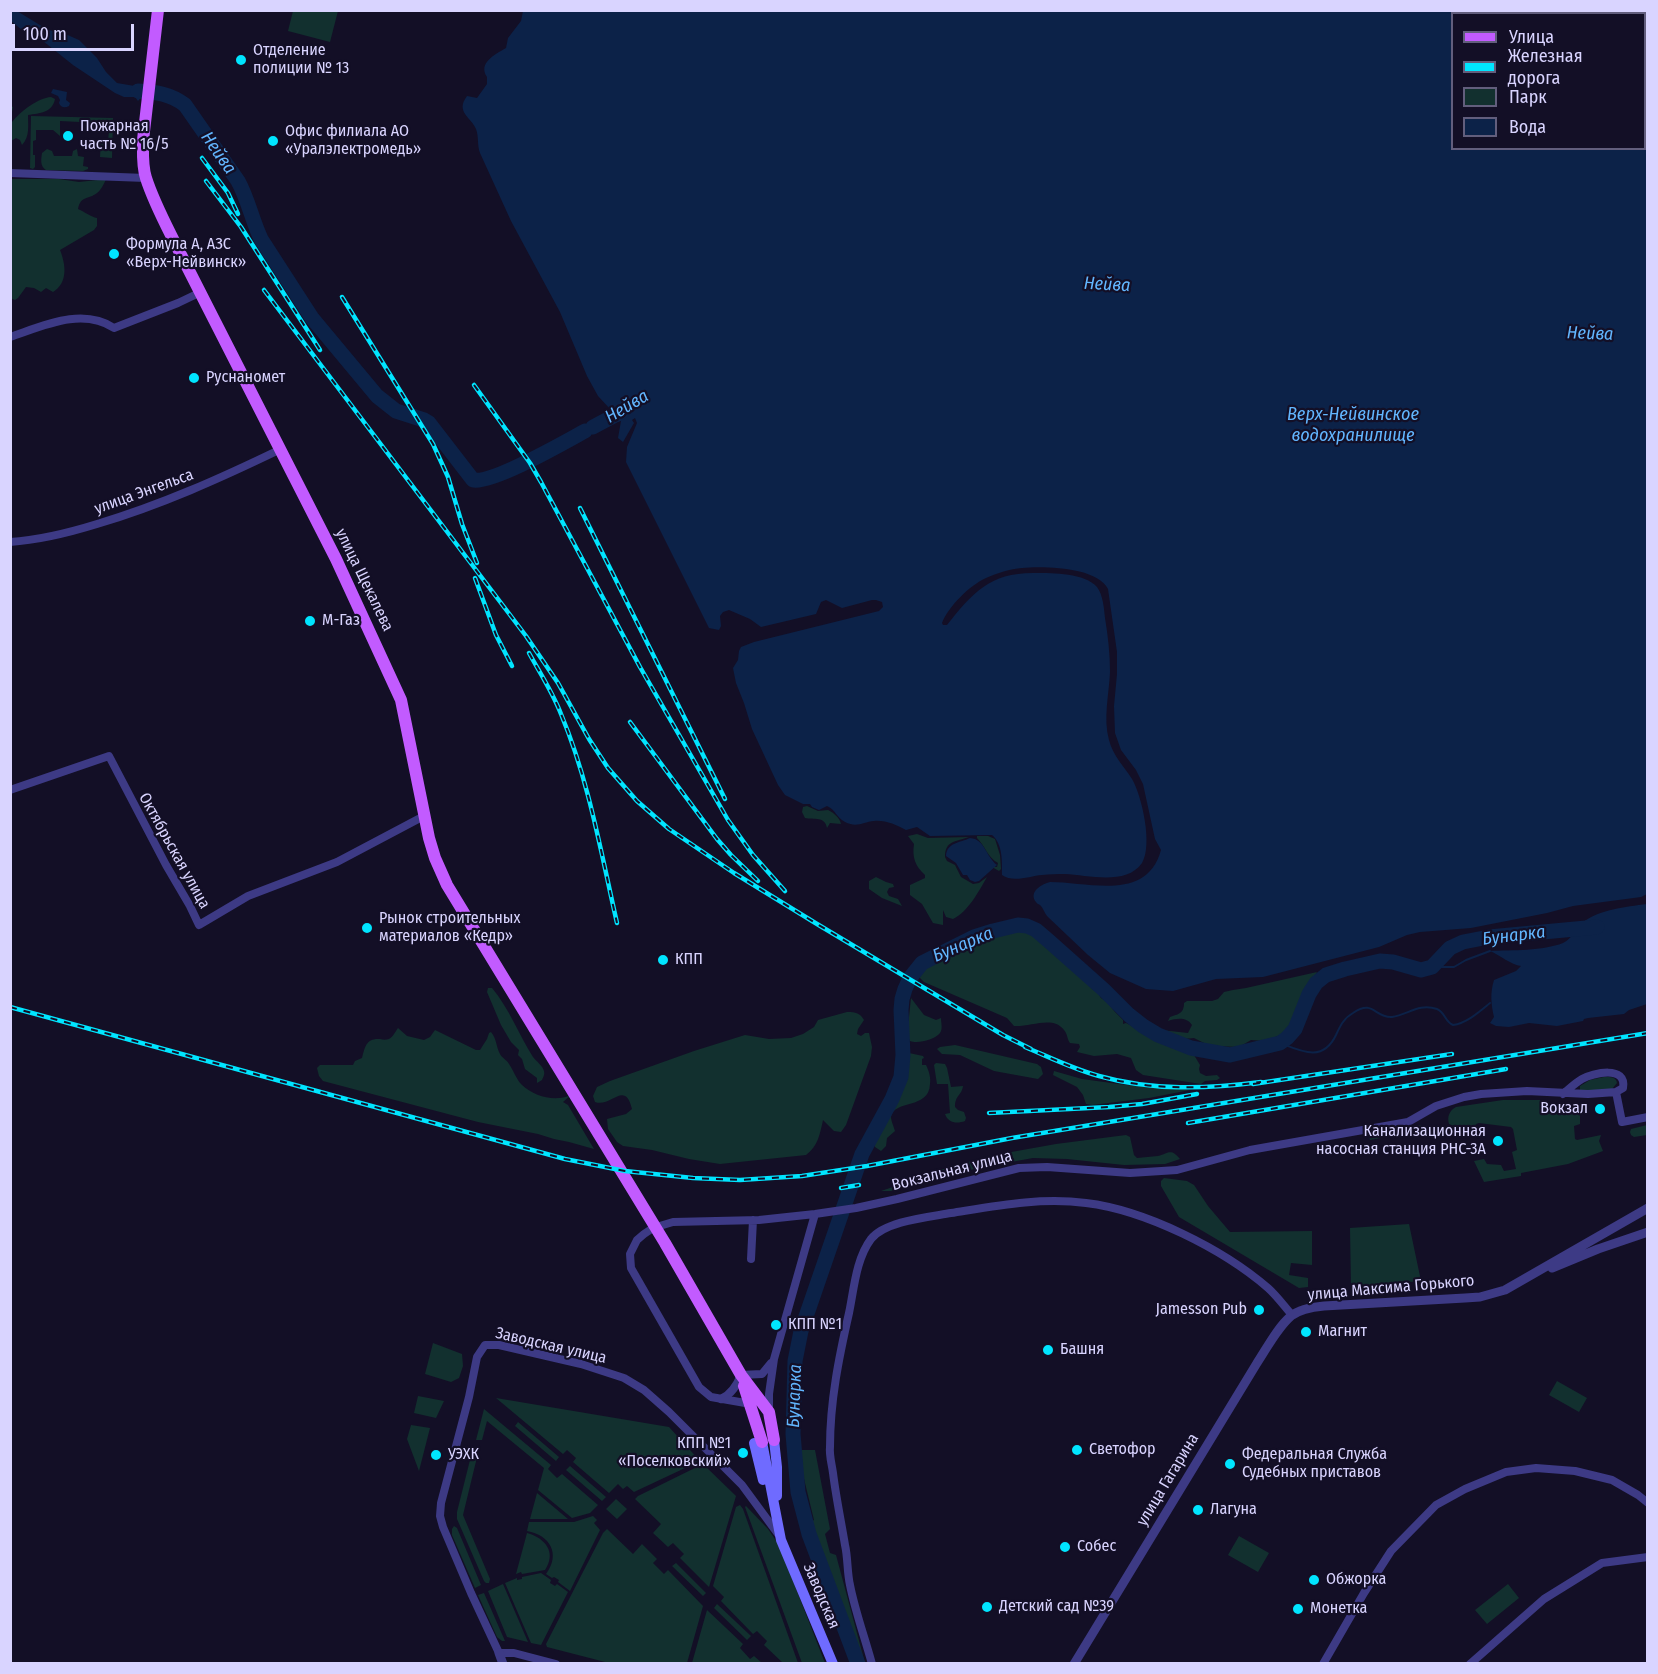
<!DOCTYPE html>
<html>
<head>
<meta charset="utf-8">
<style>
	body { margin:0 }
	#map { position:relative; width:1658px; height:1674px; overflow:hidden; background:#130f26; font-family:"Fira Sans Condensed",sans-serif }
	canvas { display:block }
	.frame { position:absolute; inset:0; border:12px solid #d9d4ff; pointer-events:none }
	.legend { position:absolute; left:1451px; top:12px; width:195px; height:138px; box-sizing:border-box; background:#130f26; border:2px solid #625e7d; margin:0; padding:8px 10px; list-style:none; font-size:18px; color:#d9d4ff }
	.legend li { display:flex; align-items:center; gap:12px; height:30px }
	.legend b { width:30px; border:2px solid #625e7d }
	.scale { position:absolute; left:12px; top:24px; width:122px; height:27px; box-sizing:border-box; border:3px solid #d9d4ff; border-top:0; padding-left:8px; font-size:18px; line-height:21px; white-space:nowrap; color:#d9d4ff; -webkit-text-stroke:4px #130f26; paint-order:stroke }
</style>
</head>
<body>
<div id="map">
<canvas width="1658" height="1674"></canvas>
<div class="frame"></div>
<ul class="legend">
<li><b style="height:8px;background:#c25bff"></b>Улица</li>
<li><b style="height:8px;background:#00e5ff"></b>Железная дорога</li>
<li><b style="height:16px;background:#12302f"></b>Парк</li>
<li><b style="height:16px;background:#0c2248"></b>Вода</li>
</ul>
<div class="scale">100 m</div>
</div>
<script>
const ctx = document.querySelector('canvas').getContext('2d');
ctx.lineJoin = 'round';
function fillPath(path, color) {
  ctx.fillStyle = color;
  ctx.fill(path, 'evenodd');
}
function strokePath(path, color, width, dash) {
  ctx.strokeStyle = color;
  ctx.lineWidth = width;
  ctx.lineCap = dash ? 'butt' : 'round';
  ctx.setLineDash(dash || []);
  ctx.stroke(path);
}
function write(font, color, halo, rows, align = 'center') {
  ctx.font = font + ' "Fira Sans Condensed",sans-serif';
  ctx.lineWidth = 4.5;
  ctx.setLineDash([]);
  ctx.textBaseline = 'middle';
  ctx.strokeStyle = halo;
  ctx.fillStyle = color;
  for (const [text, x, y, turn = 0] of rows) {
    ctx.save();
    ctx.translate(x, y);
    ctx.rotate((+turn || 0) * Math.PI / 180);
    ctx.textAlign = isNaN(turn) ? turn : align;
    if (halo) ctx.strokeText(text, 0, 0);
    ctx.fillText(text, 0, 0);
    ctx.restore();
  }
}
fillPath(new Path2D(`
	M293,11H338L330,42L288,31Z
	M51,97L55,99C52,113 40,113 28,115C28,125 30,137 22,145L20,140L16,138L11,141V106L13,107L11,117L12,122C21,111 38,98 51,97Z
	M31,116L113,118L112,158L100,157L101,140H108L109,132L99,131L100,123L60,121V136L53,130H36V140L33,141V155H35V167L33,169L30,168Z
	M47,149L52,151L54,156H72L73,151L77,149L78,156L84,157L83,166L88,167V169L83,171L46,170C40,166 41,160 42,153Z
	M10,179H59L79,182L106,179C104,184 101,190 97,193C88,200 81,195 78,209C85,212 91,217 97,218V226L94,230L60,250C66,265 68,283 53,292L46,288L41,292L34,288L26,287L18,298L15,300L10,298Z
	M807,806L818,811L828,810C834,813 840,818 841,824L830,823L827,828C825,816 814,820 805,818L802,812L803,807Z
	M917,834L928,838L969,837C956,842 945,840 945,857L947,861L955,865L961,877L973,884L979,883L987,877C979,891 968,912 953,919L946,917L943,910V925L933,923L922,904L910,895V885L925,878V875C915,866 912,857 914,844L908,836Z
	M977,836H988L995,839L1000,855L1001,869L999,871L992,867H997L998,863C988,858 985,846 977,838Z
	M876,877L886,882L893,884L894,887L889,888L887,892L889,896L898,899L902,906L882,898L869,889V881Z
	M1015,931C1041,933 1052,948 1069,966C1075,973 1084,978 1091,985L1092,989L1098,993L1101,998L1106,1001L1115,1012L1123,1020V1024L1126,1023L1130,1025C1150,1039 1170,1048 1194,1055L1200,1065L1199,1069L1200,1073L1206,1076L1217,1075L1220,1078L1217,1080L1205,1081L1201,1084L1143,1075L1136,1070L1131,1058L1117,1054L1094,1056L1077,1052L1080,1047L1079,1044L1070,1043C1067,1039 1068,1035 1064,1030C1053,1015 1031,1027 1014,1026L1007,1018L924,982L920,978L919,975C932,958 993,936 1015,931Z
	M1317,972L1300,1002L1296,1017L1291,1025L1283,1034L1273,1038L1264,1041L1251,1040L1239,1047L1215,1046L1206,1044L1194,1038L1184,1039L1179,1038L1161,1030L1188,1033L1192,1025C1187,1017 1177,1018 1168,1021L1170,1017C1178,1014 1184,1014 1184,1003L1187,1001H1212L1218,999L1224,992L1233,990L1246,988Z
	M488,988H492C509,1008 519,1035 533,1057C536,1061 543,1066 544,1071C545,1075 543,1077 542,1080L537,1083V1078L525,1069L522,1059L518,1055L519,1050L511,1042L501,1025L487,992Z
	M911,998L924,1015L936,1020L941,1018C941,1023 943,1029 940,1033C934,1040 918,1044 910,1041L907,1036Z
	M847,1012C856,1012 860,1013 864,1020L858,1029L857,1034L861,1036L865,1033H869L872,1047L871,1056L846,1125L841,1132L834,1131L823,1120C820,1134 818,1146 806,1155L720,1164L689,1159L652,1150L623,1146L617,1142L608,1129L607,1119L626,1114L632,1109C625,1079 611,1108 595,1102L593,1096L597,1087L610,1081L694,1051L745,1035L769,1039L791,1038L803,1034L814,1027L818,1020Z
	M398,1028L407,1036L424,1040L430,1037L435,1030L476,1050H480L487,1039L489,1033L491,1032C497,1039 496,1047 500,1054C502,1058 507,1060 509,1064C514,1071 516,1079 522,1085C535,1097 555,1102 571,1095L563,1102L568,1105L594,1149L569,1142L554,1139L538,1134L478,1122L323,1081L319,1076L317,1068L320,1065H353L355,1061L362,1058C365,1047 366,1038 380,1039C383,1040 386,1040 389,1039C393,1037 395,1032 398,1028Z
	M955,1045L1037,1064L1041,1067L1043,1074L1038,1079L994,1071L960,1055L942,1054L937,1049L940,1047Z
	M909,1053L923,1056L924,1058L922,1059V1065H926C929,1071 931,1078 930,1084C929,1110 894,1099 891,1117C891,1121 894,1127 895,1131L887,1138L886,1146L881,1151L875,1147V1141L899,1095L904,1081Z
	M936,1063L945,1064L947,1068L951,1087L963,1086C962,1095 955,1095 955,1107L958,1110L964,1112L966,1118L965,1121C957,1124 948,1123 945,1114L950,1113L948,1084H937L934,1065Z
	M1054,1071L1082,1079L1126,1085L1190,1090L1149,1098L1092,1105L1086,1104L1083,1095L1077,1087L1053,1075Z
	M1604,1077C1609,1077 1616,1076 1617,1083L1612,1089L1583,1091L1580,1090V1086L1590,1080Z
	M1503,1100H1542L1548,1103L1549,1108L1551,1109L1579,1111L1580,1114V1124L1574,1126L1575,1139L1577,1140L1601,1135L1599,1141L1603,1151L1568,1164L1521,1173V1176L1484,1182L1474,1161L1484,1159L1487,1164L1501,1165L1504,1171L1516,1169L1512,1152L1517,1150L1513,1129L1511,1127L1479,1123L1476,1124L1473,1133L1467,1127L1459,1128L1449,1124C1447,1117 1449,1111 1456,1107Z
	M1421,1125L1424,1128L1421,1131L1370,1140L1369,1136L1371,1134Z
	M1647,1125V1135L1634,1137L1631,1135L1630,1132L1631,1129Z
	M1126,1135L1130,1137L1134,1155L1137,1158C1144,1157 1151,1157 1158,1156C1169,1153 1171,1148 1180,1159L1165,1164L1124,1165L1067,1159L1033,1158L978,1168L891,1191H881L890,1188L905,1180L989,1156L1056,1144Z
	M1164,1178L1187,1181L1194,1185L1208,1206L1230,1232L1312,1231V1265L1291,1263L1289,1275L1308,1278V1287L1299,1288L1179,1217L1161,1186V1181Z
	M1409,1224L1421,1281L1351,1287L1350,1228Z
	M433,1343L462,1354L463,1366L459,1378L451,1382L425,1374Z
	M1557,1381L1587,1398L1579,1412L1549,1395Z
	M418,1396L444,1401L436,1418L414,1413Z
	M496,1398L669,1427L700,1461L634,1492L627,1486L623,1489L618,1484L609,1493L573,1462L576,1458L567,1450L563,1454Z
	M484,1409L551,1465L548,1469L557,1478L562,1474L598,1505L590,1513L572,1518L538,1490L544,1468L487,1421L482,1440H476Z
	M518,1422L559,1457L556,1461L515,1426Z
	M411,1425L430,1428L419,1471L407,1439Z
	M473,1448L479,1449L463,1515L490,1579L489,1583H486L484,1581L457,1519V1512Z
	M797,1450H815L830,1529L825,1534L830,1553L836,1555L865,1663H862L806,1524L814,1520Z
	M703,1464L736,1496L709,1587L680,1558L684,1554L673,1543L668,1547L653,1533L661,1524L635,1499L638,1496Z
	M570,1466L606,1497L602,1501L566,1470Z
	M537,1493L568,1519H530Z
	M616,1499L627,1509L617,1519L606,1509Z
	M740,1505L743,1509L798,1663H783L764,1645L767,1641L757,1631L753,1634L721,1601L724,1597L713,1586L736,1507Z
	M746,1506L768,1529L779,1545L825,1663H802L745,1507Z
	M593,1516L597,1520L594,1523L600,1530L570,1591L558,1582L559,1580L554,1577L552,1578L546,1574C561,1554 550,1535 527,1531L529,1522H574Z
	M454,1526L457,1528L481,1585L475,1588L452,1535V1529Z
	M607,1529L633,1554L642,1544L657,1559L653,1563L664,1574L668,1570L703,1606L687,1663H609L547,1647L546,1644L603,1533Z
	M527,1533C545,1538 557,1552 545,1570L522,1574L521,1572L516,1574Z
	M1239,1536L1269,1553L1258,1572L1228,1555Z
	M676,1563L706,1593L703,1596L672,1566Z
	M541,1573L551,1580L550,1583L555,1586L557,1584L568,1592L541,1645L531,1643L505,1583L517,1578V1580L522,1579V1577Z
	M503,1584L528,1642L507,1637L488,1591Z
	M1508,1584L1519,1598L1487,1624L1475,1610Z
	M484,1593L505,1641H502L497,1637L478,1595Z
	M717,1604L751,1636L747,1640L714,1608Z
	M707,1610L743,1644L740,1648L750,1659L754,1656L762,1663H692Z`), '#12302f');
fillPath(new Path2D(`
	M10,11H17L48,30L63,33L79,40L97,58L106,72L117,83L158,90V96C151,96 142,95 138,101L135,97H124L115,93L73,65L43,41L22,30L11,21Z
	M523,11H1647V894L1641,897L1573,906L1547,913L1471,928L1420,932L1407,935L1379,947L1263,977L1216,979L1173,991L1146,989L1110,973L1088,955L1048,917C1044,913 1044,909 1040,905C1039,904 1037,904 1036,902C1028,892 1042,884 1050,882C1089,882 1147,902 1161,850L1155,839L1143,784L1136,770L1121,750L1115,733L1114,706L1117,674V652L1108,589C1097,567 1044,566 1022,568C1010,569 997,573 986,578C970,585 948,607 942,623L943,625H947C973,592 991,572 1036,573C1053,573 1085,573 1097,587C1103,595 1104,608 1105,618C1108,636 1110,654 1110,672C1109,695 1103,718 1109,740C1113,756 1124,766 1132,779C1142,796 1153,845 1142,863C1126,886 1088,875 1065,874C1057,874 1049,874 1042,875C1030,876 1013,883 1002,875C1002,862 1003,844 992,835L930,836L917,827L906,830C896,825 886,820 874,821C863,822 857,828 845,822C837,818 835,809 827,806L819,810L812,807L810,804H803L785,795L778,785L752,729L744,703L736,683L733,668L738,660L739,651L741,647L754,642L879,611L883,607L882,602L876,600H872L842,608L826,600L821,602L816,614L761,627L750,619L729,610L723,612L720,616L721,626L719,630L709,628L626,462L627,447L637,423L635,418L632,420L634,423L623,442L618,438L621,421L607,425L603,415L611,410L598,396L587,376L560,312L511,221L480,153C477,145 479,137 476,129C471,117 455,112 467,96L477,98L487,84V77C478,63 494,55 506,48L508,38L521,21ZM1452,14H1644V148H1452Z
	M53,89L67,92L66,100L70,103L69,106C65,108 61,108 59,103L60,100L58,96L51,93Z
	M970,838C985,839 986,857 997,865L979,881L975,882L970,880L967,875H963L956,863L946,856C947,842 960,843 970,838Z
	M1647,904V1004L1629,1010L1624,1014L1588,1018L1584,1019L1583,1021L1557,1026L1529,1023L1509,1027L1496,1026L1490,1023L1494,1017C1491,1004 1490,993 1494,980L1516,971L1521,966C1511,965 1500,955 1490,951C1512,950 1543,951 1563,943C1572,939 1575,929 1582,923C1600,909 1625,907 1647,904Z`), '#0c2248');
strokePath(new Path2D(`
	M1432,967H1454L1466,960L1490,951
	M1280,1043C1303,1052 1323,1062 1336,1035C1340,1026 1344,1018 1353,1013C1374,999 1374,1018 1392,1017C1408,1015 1418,1003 1437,1009C1445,1012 1445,1022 1453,1025C1467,1023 1479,1012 1490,1003`), '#0c2248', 2);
strokePath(new Path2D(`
	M138,91C156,92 171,94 185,105L238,181C248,199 252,220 261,239L312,318L377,396L396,411L424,420L429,423L473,480C492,484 565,442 585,431
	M593,427L623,411
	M858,1664L809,1534L798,1492L793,1434L795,1361L801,1331L862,1154L892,1099L901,1077L903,1055L901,1010L902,999L905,989L910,978L922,963L974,937L993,931L1018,925L1027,926L1036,930L1050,942L1104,990L1129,1015L1143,1026L1158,1035L1191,1048L1230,1055L1280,1043L1287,1038L1295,1029L1309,994L1316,983L1326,975L1345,969L1380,961L1393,962L1421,970L1432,967L1450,948L1463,942L1489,937L1597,927`), '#0c2248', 15);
strokePath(new Path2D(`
	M10,173L146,178
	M10,337C43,326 82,307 114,328L178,303L201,292
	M10,542C40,540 68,533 97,524C161,505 221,478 281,449
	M10,790L109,756L166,865L190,906L199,925L248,896L337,862L424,816
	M1616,1092L1622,1122L1648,1117
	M751,1259L753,1220
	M721,1399C732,1394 737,1385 741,1375L762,1374L771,1363
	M751,1404L711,1397L699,1387L631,1268L630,1254L637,1240L644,1234L653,1228L673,1222L759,1220L815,1214L856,1208L897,1199L1019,1168L1047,1167L1130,1173L1177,1170L1250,1150L1408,1122L1436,1106L1464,1097L1481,1094L1527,1091L1588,1094L1616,1092L1623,1088C1627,1065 1593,1073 1582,1079C1575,1083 1569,1089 1563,1094
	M769,1411V1394L774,1359L815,1214
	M556,1664L514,1653H499L471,1593L443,1527L440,1516L441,1503L469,1397L477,1357L485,1345H499L581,1364L624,1378L644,1390L669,1412L742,1485L778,1534
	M872,1664C865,1638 855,1611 850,1585C847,1572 848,1558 845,1545C841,1521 836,1497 833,1473C832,1465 829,1455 830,1447C830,1401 839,1357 849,1313C854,1289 856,1259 871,1239C885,1221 929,1217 951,1213C995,1206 1040,1197 1086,1203C1145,1210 1223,1249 1268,1288C1277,1296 1284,1306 1292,1315
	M1323,1664L1364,1593L1391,1551L1436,1505L1465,1489L1506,1472L1536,1468L1575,1471L1612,1480L1638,1495L1648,1503
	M1470,1664L1544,1599L1602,1563L1648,1557`), '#3d3a85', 8);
strokePath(new Path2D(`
	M1552,1268L1598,1249L1648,1232
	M499,1653L503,1664
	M1074,1664L1257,1363C1267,1348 1277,1328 1291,1316C1300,1309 1313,1307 1324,1306L1465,1298L1480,1297L1505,1290L1648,1208`), '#3d3a85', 9);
strokePath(new Path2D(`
	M774,1440L777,1467V1496
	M762,1442L781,1540L833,1664
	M754,1443L763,1480`), '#6f6bff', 10);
strokePath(new Path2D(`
	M158,10L143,140C143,152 142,166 146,178C153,200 164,221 174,241L336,559L401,700L429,838L435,858L447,885L665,1243L741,1375L769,1412L774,1440
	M744,1386L762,1442`), '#c25bff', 12);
const rail = new Path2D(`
	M202,158L228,193L238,214
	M206,181L241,227L320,350
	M264,290L526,636L558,683L589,739L608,768L637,801L669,829L734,873L817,924L1003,1035L1031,1049
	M342,297L433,444L448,477L462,524L477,563
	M474,385L530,463L541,482L640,667L728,820L753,855L785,891
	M580,508L725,799
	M475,578L496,635L512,666
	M529,653C540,673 553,693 561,714C589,781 601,853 617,923
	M630,722L717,839L731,855L758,881
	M10,1007L565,1159L625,1171L693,1178L740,1180L802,1176L867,1166L1012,1138L1648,1033
	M1025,1047C1049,1057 1073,1069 1099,1076C1152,1091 1207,1089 1261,1082
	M1253,1084L1452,1054
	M989,1113L1109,1107L1142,1104L1197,1094
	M1188,1123L1506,1069
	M841,1188L859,1185`);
strokePath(rail, '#00e5ff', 4.5);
strokePath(rail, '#130f26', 2, [7]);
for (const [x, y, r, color] of [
	[241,60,6,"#00e5ff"],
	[68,136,6,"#00e5ff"],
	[273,141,6,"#00e5ff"],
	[114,254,6,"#00e5ff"],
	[194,378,6,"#00e5ff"],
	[310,621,6,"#00e5ff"],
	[367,928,6,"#00e5ff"],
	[663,960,6,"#00e5ff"],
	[1600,1109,6,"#00e5ff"],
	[1498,1141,6,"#00e5ff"],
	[1259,1310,6,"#00e5ff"],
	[776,1325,6,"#00e5ff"],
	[1306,1332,6,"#00e5ff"],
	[1048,1350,6,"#00e5ff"],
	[1077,1450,6,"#00e5ff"],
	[743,1453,6,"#00e5ff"],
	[436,1455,6,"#00e5ff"],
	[1230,1464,6,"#00e5ff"],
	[1198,1510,6,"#00e5ff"],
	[1065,1547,6,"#00e5ff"],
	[1314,1580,6,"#00e5ff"],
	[987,1607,6,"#00e5ff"],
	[1298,1609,6,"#00e5ff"]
]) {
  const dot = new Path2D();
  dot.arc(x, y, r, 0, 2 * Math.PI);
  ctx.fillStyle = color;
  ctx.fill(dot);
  strokePath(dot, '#130f26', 2);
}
write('16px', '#d9d4ff', '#130f26', [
	["Отделение",253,51],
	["полиции № 13",253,69],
	["Пожарная",80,127],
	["часть № 16/5",80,145],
	["Офис филиала АО",285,132],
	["«Уралэлектромедь»",285,150],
	["Формула А, АЗС",126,245],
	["«Верх-Нейвинск»",126,263],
	["Руснаномет",206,378],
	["М-Газ",322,621],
	["Рынок строительных",379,919],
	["материалов «Кедр»",379,937],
	["КПП",675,960],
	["Вокзал",1588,1109,"right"],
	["Канализационная",1486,1132,"right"],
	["насосная станция РНС-3А",1486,1150,"right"],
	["Jamesson Pub",1247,1310,"right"],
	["КПП №1",788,1325],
	["Магнит",1318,1332],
	["Башня",1060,1350],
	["КПП №1",731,1444,"right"],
	["«Поселковский»",731,1462,"right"],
	["Светофор",1089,1450],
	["УЭХК",448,1455],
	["Федеральная Служба",1242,1455],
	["Судебных приставов",1242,1473],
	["Лагуна",1210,1510],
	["Собес",1077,1547],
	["Обжорка",1326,1580],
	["Детский сад №39",999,1607],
	["Монетка",1310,1609]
], 'left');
write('16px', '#d9d4ff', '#130f26', [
	["улица Энгельса",144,492,-20],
	["улица Щекалева",364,580,64],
	["Октябрьская улица",174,851,61],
	["Вокзальная улица",952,1171,-14],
	["улица Максима Горького",1391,1288,-5],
	["Заводская улица",551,1346,13],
	["улица Гагарина",1168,1480,-59],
	["Заводская",821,1596,67]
]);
write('italic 18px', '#62b6ff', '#130f26', [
	["Нейва",218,153,55],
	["Нейва",1107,285,3],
	["Нейва",1590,334,2],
	["Нейва",627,407,-31],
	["Верх-Нейвинское",1353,415],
	["водохранилище",1353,436],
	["Бунарка",1514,936,-7],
	["Бунарка",963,945,-23],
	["Бунарка",795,1396,-88]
]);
</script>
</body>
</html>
